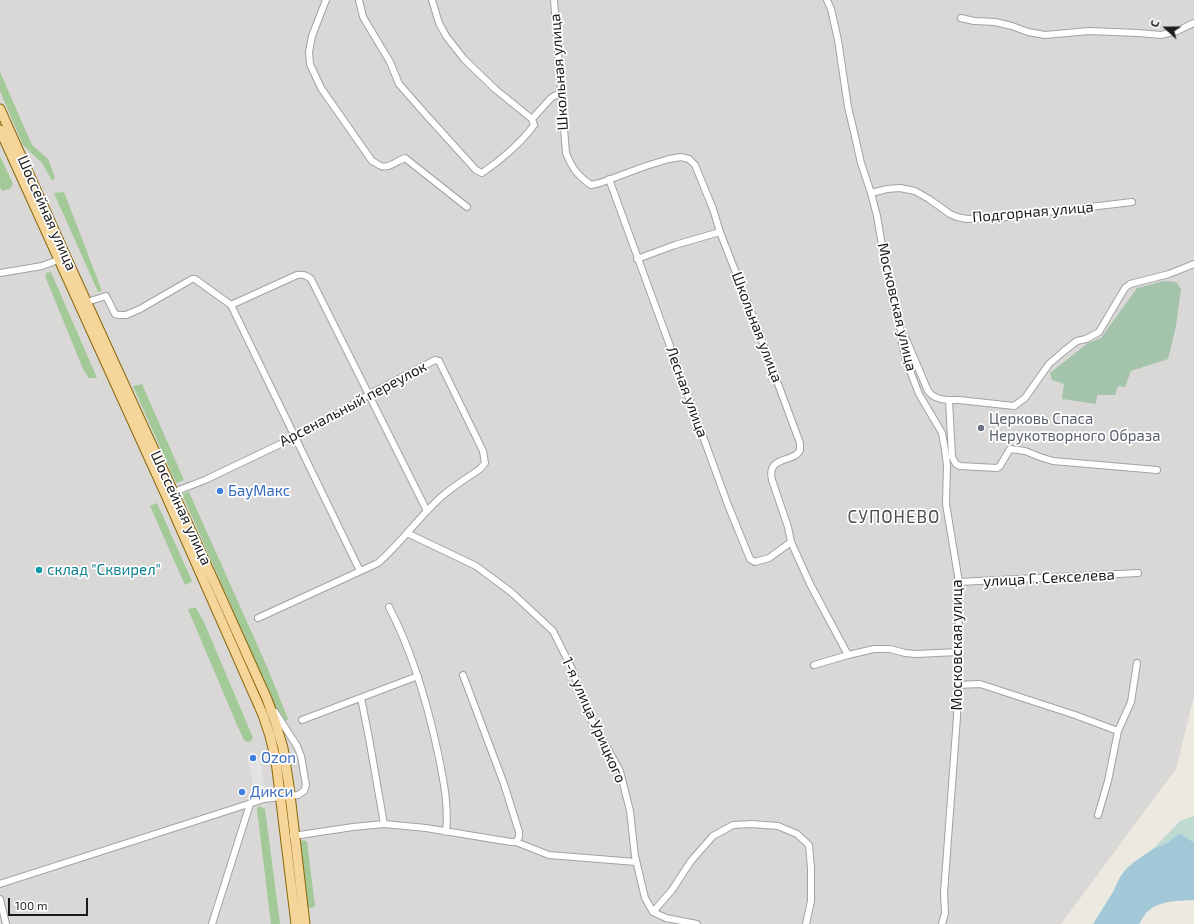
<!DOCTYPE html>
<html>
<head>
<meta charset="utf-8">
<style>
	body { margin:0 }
	#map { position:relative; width:1194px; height:924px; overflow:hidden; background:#ece9e0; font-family:"Exo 2",sans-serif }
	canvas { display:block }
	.north { position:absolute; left:1146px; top:8px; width:40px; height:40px; -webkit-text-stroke:3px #fff; paint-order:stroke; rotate:291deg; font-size:11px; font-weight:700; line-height:16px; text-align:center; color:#1b1b1b }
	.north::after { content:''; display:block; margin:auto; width:14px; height:18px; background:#1b1b1b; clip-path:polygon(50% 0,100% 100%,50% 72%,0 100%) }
	.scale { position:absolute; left:8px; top:898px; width:80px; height:18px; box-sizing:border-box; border:2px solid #1b1b1b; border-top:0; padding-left:5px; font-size:12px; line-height:14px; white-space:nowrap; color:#1b1b1b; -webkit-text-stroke:3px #fff; paint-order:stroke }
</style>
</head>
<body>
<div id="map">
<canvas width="1194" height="924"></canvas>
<div class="north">С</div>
<div class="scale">100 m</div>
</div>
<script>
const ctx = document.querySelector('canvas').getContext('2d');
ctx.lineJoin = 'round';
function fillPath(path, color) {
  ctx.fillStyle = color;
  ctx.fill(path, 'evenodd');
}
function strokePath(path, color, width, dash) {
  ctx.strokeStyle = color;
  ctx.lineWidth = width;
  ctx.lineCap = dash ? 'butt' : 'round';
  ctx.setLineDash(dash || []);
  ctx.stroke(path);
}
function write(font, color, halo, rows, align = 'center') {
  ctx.font = font + ' "Exo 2",sans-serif';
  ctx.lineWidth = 3.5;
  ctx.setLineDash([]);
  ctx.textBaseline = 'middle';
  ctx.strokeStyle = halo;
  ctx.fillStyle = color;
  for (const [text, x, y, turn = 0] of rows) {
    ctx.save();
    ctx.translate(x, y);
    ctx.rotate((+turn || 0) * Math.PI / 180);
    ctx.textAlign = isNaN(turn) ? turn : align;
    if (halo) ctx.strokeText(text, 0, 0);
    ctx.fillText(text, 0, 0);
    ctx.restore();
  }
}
fillPath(new Path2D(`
	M0,0H1194V696L1176,769L1061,924H0Z`), '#d9d8d7');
fillPath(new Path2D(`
	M0,72L32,145L48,159L55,178L53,180L51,179L42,163L23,145L0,91Z
	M0,156L13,184L10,189L2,191L0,187Z
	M64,192L102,291L98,292L54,193Z
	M51,272L97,378H89L83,369L45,276L46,273Z
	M142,384L184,480L176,483L133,386Z
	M189,492L268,669L288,719L286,721L282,719L278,713L182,494Z
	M157,503L192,581L185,585L150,506Z
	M191,608H196L203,620L251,733L253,738L251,741L247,742L244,740L237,725L193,621L188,610Z
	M259,806L265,809L280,924H271L257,809Z
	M304,840L307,842L315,906L312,908L308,907L299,842Z`), '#a2c997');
fillPath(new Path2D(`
	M1194,816V842L1188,839L1183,835L1174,837L1167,843L1153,849L1180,821Z`), '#bed9cf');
fillPath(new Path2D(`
	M1164,281L1176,282L1181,289L1176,326L1168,359L1131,371L1125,387L1118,386L1115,395H1097L1096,404L1062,399L1064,384L1052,380L1050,373L1088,343L1101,338L1137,288Z`), '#a3c3aa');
fillPath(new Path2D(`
	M260,759L266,795L256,797L248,761Z`), '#e3e3e3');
fillPath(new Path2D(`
	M1179,834C1185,835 1188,840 1194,842V900C1177,901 1159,900 1146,913C1144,916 1141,921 1139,924H1093L1113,892L1120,877L1126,869L1134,862L1153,849L1167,843L1174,837Z`), '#a2c8d8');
const street = new Path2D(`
	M326,0L312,36L309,52L310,64L321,88L372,161C375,162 378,165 381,166C389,169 398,160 405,158L467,207
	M359,0L363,17L390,62L399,84L428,117L476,170L482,173C500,161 522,142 534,125L532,119
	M432,0L439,23L446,36L464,59L495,89L532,119L551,98L561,92
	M554,0L566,153C572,168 577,175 591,185L600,183L646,166L669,159L681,157L689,159L695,165L713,209L720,232L752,314L800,443C800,445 800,448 800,450C795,463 766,455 772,480L788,527L791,542L810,584L848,655L874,649H890L905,653L916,654L958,652
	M827,0L831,9L838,40L848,107L854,132L861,163L871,193L877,216L885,263L895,310L902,335V343L906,360L919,394L942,433L945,450L947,465L946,504L959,582V604L957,717L944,893L945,913L942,924
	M961,18L974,21L995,22L1012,26L1028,32L1045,35L1089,31L1138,33L1161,35L1177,31L1194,23
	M609,179L728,505L750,559L755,562L769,558L791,542
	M871,193L887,189L900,188L915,191L929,199L950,214L957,217L967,219L997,218L1132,202
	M637,259L675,245L720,232
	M0,273L42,266L58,260
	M87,302L106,296L115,314L119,315H126L140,309L192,279H195L231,305L297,275C303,274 306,275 311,279L427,511
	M231,305L360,571
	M902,335L906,339L928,391C933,398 940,400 949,400L952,457L956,464L960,466L997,468L1000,466L1010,449L1025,451L1040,457L1053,461L1157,470
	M949,400H959L1014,406L1025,398L1049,364L1064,351L1077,341L1086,339L1099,332L1125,288L1130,284L1169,274L1194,264
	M174,492L205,480L295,437L330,418L368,395L435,360L439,361L483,451L485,463L480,469C467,478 452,487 440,498C418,518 401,543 378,563L258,618
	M407,533L476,566L511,592L553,631L572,669L589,715L620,771L630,811L635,856L645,898L653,912
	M959,582L1138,573
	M389,607C413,653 427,702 438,753C443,778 449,805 446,832
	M814,665L848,655
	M957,685L980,684L1075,715L1118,731
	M361,698L369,738L384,824
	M302,720L418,676
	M1098,815L1108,781L1118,731L1131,702L1137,663
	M293,836L353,827L384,824L426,828L511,842H516L519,837V832L504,784L463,675
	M516,842L549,855L636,862
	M0,884L264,799L298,795L304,791L306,785L301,756L297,746L275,712
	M0,899L6,924
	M653,912L672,890L691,861L713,836L733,825L752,824L778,826L797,834L809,845L811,868V901L806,924
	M653,912L666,918L697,924
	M212,924L250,804`);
const primary = new Path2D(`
	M0,109L66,257L217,588L267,699L275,721L283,748L289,786L305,924
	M0,130L165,493L263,715L270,736L276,761L296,924`);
strokePath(street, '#a2a2a2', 8);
strokePath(primary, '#896808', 11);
strokePath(street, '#fff', 6);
strokePath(primary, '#f6d59b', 9);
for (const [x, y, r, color] of [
	[981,428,4,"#6b7280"],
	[220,491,4,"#3f7fe0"],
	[39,570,4,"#0f9aa8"],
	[253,758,4,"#3f7fe0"],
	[242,792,4,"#3f7fe0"]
]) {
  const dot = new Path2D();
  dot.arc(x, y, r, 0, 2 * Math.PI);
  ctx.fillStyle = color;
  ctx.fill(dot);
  strokePath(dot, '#fff', 1.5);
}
write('15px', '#1b1b1b', '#fff', [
	["Школьная улица",559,72,-94],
	["Подгорная улица",1033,212,-5],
	["Шоссейная улица",47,213,66],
	["Московская улица",897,307,77],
	["Школьная улица",757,327,69],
	["Лесная улица",687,392,70],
	["Арсенальный переулок",353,404,-28],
	["Шоссейная улица",181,508,65],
	["улица Г. Секселева",1049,578,-3],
	["Московская улица",957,645,-90],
	["1-я улица Урицкого",594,720,66]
]);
write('15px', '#5b616d', '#fff', [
	["Церковь Спаса",989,419],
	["Нерукотворного Образа",989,436]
], 'left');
write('15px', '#366cbe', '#fff', [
	["БауМакс",228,491],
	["Ozon",261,758],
	["Дикси",250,792]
], 'left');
write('15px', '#0d838f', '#fff', [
	["склад \"Сквирел\"",47,570]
], 'left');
ctx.letterSpacing = '1px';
write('17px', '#4e4e4e', '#fff', [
	["СУПОНЕВО",894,517]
]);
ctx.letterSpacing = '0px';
</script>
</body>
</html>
